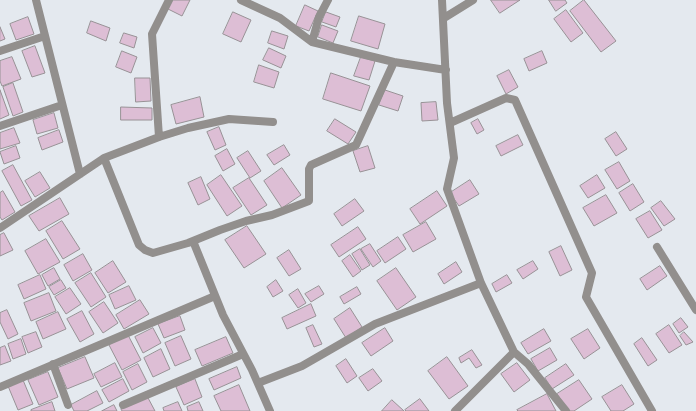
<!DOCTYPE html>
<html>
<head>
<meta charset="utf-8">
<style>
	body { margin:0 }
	canvas { display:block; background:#e4e9ef }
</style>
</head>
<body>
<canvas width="696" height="411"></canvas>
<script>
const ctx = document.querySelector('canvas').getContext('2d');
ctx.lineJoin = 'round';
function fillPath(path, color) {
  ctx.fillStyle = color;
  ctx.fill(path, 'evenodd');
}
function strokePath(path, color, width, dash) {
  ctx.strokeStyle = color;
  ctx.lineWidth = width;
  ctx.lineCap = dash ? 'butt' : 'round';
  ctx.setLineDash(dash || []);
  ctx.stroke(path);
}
const building = new Path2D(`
	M173,0H190L182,16L168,9Z
	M491,0H520L500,13Z
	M549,0H565L567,3L556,11Z
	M584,0L616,41L601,52L570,11Z
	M305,5L318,11L309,31L296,26Z
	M566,10L583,33L571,42L554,19Z
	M233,12L251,20L241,42L223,34Z
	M326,12L340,17L336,27L322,22Z
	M359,16L385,24L378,49L351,41Z
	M28,17L34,34L16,40L10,24Z
	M91,21L110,28L106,41L87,33Z
	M322,25L338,31L333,43L318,37Z
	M0,27L5,39L0,41Z
	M272,31L288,36L284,49L268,43Z
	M124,33L137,37L134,48L120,43Z
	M35,46L45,73L32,77L22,51Z
	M269,48L286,56L281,68L263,60Z
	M122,51L137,57L131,73L116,67Z
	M542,51L547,63L529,71L524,59Z
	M12,57L21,79L2,86L0,81V61Z
	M361,57L375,61L369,80L354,76Z
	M259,65L279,72L274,88L254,82Z
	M509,70L518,87L506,94L497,76Z
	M331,73L370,86L361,111L323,99Z
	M135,78H150L151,101L136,102Z
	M13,83L23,112L13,116L3,87Z
	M0,90L9,115L0,119Z
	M385,90L403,96L398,111L379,105Z
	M200,97L204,117L176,124L171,105Z
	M436,102L438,120L422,121L421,103Z
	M121,107L152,108V120H121Z
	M54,113L58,128L37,134L33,120Z
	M335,119L356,132L348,144L327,131Z
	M478,119L484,130L477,134L471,123Z
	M219,127L226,145L215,150L207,132Z
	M14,128L20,143L0,149V133Z
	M59,130L63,142L42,150L38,138Z
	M616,132L627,149L616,156L605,139Z
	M518,135L523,145L501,156L496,146Z
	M284,145L290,155L274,165L267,155Z
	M16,146L20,158L4,164L0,152Z
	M368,146L375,168L360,172L353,151Z
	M227,149L235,164L223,171L215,156Z
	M248,151L261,171L250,178L237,158Z
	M619,162L630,181L617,189L605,170Z
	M13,165L32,200L21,206L2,171Z
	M282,168L301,195L282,208L264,181Z
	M40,172L50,188L35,197L25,181Z
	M221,175L242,206L227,216L207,185Z
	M597,175L605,188L588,198L580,186Z
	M201,177L210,199L198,205L188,183Z
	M249,178L267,205L251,215L233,188Z
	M470,180L479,194L459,206L450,193Z
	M633,184L644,202L630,211L619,193Z
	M3,191L15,212L2,220L0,217V193Z
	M437,191L447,206L420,224L410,209Z
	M606,195L617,213L594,226L583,208Z
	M60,198L69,214L39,231L29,216Z
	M355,199L364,211L342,226L334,214Z
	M661,201L675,219L664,226L651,208Z
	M650,211L662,230L648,238L636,219Z
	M62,221L80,249L63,259L46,231Z
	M426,222L436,239L413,252L403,235Z
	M247,226L266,254L244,268L225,240Z
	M358,227L366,239L339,257L331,245Z
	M4,233L13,250L0,256V235Z
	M398,237L406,249L385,263L377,251Z
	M46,239L60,262L38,274L25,251Z
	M370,244L381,261L373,267L361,249Z
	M561,246L572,270L560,276L549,252Z
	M360,249L370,265L362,270L352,254Z
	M289,250L301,269L289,276L277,258Z
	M83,254L92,270L73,281L64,265Z
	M350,255L361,271L353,277L342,261Z
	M113,261L126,282L108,293L95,273Z
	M533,261L538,269L523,279L517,270Z
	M456,262L462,272L444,284L438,274Z
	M660,266L667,276L647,290L640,279Z
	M54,268L60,279L48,286L42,275Z
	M396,268L416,297L397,310L377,281Z
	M91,273L106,297L91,307L75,283Z
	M40,275L46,289L24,299L18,285Z
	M507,275L512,283L496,292L492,284Z
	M61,280L66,288L54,295L49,287Z
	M276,280L283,291L273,297L267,287Z
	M129,286L136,300L115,309L109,295Z
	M319,286L324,294L311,302L305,294Z
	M357,287L361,294L344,304L340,297Z
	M70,288L81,304L66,314L55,297Z
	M298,289L306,303L298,308L289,295Z
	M49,293L56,311L31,321L24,303Z
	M140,300L149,314L124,329L116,315Z
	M104,302L118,323L103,333L89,312Z
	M311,304L316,316L287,329L282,318Z
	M350,308L362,327L346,338L334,319Z
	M7,310L18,334L8,339L0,322V313Z
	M82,311L94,334L80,342L67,319Z
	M58,312L66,329L43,339L36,322Z
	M180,316L185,330L164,338L158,324Z
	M681,318L688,327L679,333L673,324Z
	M313,325L322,344L314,347L306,328Z
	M669,325L682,345L669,353L656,334Z
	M153,328L161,343L143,353L135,337Z
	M385,328L393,341L371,356L362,343Z
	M544,329L551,341L528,354L521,343Z
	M588,329L600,348L584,359L571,339Z
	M36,332L42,347L28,353L22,337Z
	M684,332L693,342L686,345L680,336Z
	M128,335L141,360L122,370L109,345Z
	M181,336L191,359L175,366L165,343Z
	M226,337L233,353L202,366L195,350Z
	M642,338L657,360L648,366L634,344Z
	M21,339L26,354L13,359L8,344Z
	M5,346L11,361L0,365V348Z
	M550,348L557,360L538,371L531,359Z
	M161,349L170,369L153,377L144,358Z
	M472,350L482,365L476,368L469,358L461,363L459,358Z
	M85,357L94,378L67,389L58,368Z
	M447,357L468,386L449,399L428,371Z
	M346,359L357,376L347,383L336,366Z
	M115,363L122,377L101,387L94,374Z
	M517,363L530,380L514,392L501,374Z
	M138,364L147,382L132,390L123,372Z
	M566,364L574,375L552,389L545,378Z
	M237,367L241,378L214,390L209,379Z
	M373,369L382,381L368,391L359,378Z
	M48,372L58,397L39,405L28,380Z
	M123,379L129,391L109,402L102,390Z
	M195,379L202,397L184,405L176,387Z
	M23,380L33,404L18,410L8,386Z
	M579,380L592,399L574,411H569L557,394Z
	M239,385L250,411H221L214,396Z
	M622,385L634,404L623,411H611L602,397Z
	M97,391L103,403L87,411H74L71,405Z
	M547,394L556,411H518L517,410Z
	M147,396L155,411H122L121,409Z
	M420,399L429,411H406L405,410Z
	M392,400L404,411H382Z
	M52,402L55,411H31V410Z
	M178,402L182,411H164L163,408Z
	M199,402L203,411H188L187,407Z
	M114,405L117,411H102Z`);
fillPath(building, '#ddbed5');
strokePath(building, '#989296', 1);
strokePath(new Path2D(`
	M36,0L80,174
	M241,0L280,18L312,42L394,62L446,70
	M442,0L447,103L454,158L447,189L481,283L514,352L528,364L566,411
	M444,18L473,0
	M312,42L319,17L328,0
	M0,51L45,36
	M450,123L506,98L515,100L592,273L586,297L652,411
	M0,126L62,105
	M159,137L152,34L169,0
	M104,158L139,245L145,250L153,253L188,243L220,230L246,221L272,215L309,201V169L311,165L356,145L394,62
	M0,228L104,158L159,137L188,128L229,119L273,122
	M193,241L223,315L252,370L270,411
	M657,247L696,310
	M53,364L68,405
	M258,383L302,366L375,324L481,283
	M0,387L215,296
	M123,405L243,354
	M455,411L514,352`), '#928f8d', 8);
</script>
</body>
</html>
